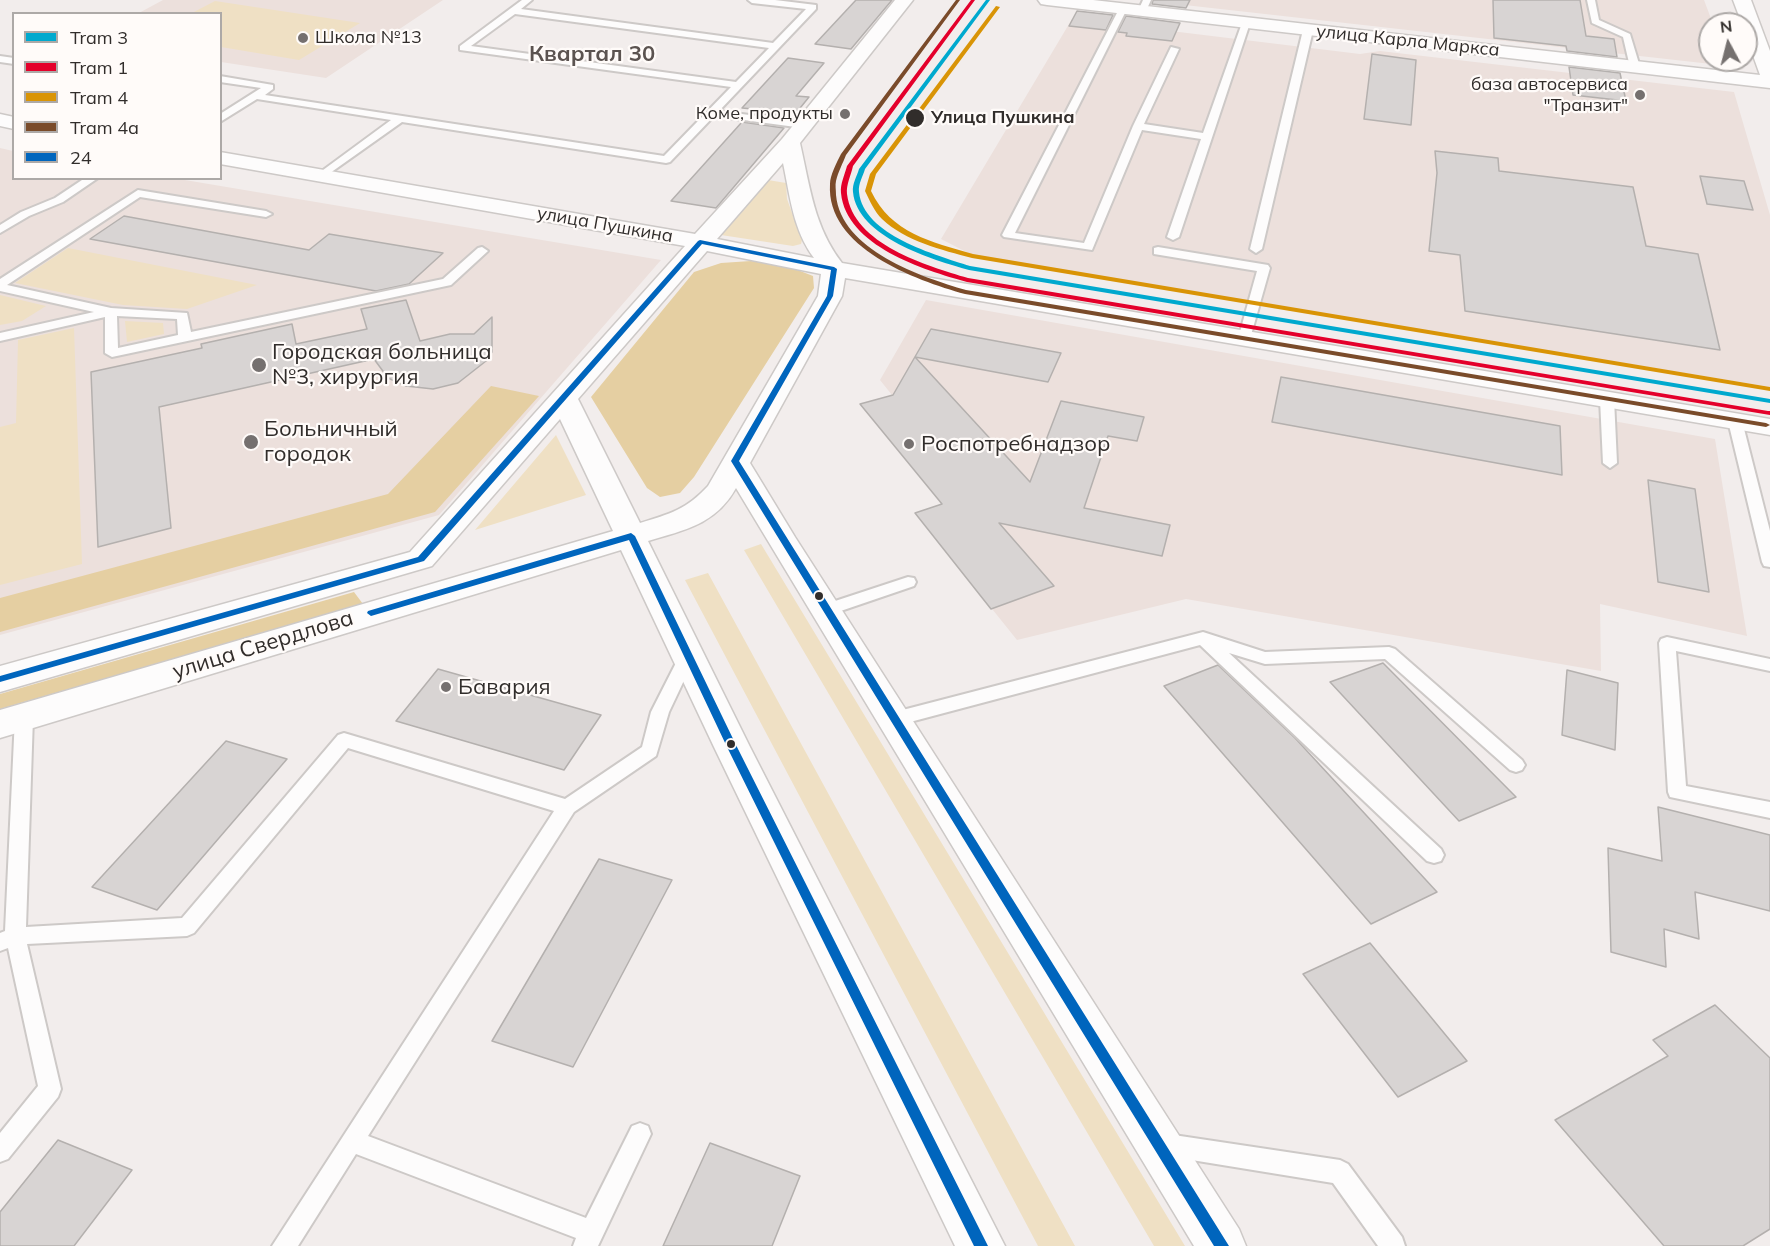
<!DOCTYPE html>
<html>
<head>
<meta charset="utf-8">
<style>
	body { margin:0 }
	#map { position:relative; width:1770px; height:1246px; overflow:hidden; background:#f2edec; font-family:Mulish,sans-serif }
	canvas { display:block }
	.legend { position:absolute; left:12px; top:12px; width:210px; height:168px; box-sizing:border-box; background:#fffbf9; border:2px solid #ada9a7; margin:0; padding:8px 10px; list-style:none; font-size:18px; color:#312d2b }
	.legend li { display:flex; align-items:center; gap:12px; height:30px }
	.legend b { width:30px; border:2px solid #ada9a7 }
	.north { position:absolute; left:1698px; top:12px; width:60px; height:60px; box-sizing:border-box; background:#fffbf9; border:2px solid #ada9a7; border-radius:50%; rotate:353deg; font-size:16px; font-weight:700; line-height:24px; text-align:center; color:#312d2b }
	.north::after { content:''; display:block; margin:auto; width:21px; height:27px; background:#75706f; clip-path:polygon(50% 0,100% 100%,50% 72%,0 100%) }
</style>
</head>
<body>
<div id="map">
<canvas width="1770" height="1246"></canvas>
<ul class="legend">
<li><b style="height:8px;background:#00a9ce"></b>Tram 3</li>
<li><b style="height:8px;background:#e4002b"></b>Tram 1</li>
<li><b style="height:8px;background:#d99406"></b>Tram 4</li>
<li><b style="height:8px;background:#7a4b2a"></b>Tram 4а</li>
<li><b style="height:8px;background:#0065bd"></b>24</li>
</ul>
<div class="north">N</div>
</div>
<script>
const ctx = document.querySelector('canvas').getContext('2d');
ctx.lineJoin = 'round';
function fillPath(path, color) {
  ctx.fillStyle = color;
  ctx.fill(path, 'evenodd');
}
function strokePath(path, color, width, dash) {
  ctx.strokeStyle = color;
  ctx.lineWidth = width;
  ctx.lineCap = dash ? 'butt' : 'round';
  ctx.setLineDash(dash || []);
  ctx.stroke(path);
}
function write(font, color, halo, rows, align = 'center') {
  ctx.font = font + ' Mulish,sans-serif';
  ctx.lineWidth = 4.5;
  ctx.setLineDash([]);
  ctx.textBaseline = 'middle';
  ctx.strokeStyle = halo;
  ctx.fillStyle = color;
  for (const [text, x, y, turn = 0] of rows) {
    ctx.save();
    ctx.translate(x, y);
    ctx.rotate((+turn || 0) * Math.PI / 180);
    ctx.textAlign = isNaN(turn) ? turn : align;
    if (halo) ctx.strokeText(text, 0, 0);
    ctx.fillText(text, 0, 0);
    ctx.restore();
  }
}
fillPath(new Path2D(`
	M163,0H443L326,78L221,62L220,14H137Z
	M1140,0H1704L1713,24H1710V60H1726L1729,66Z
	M1072,19L1360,54L1380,51L1734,92L1770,215V387L976,257L941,239Z
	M0,148L13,151L14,178L179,179L661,260L439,515L0,635Z
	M926,300L1715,439L1747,636L1600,604L1601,671L1186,599L1017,640L915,513L942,504L860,404L892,395L880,380Z`), '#ece0dc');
fillPath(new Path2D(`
	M215,1L360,23L299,60L221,47L220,14L192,13Z
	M768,180L786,183L787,199L802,240L801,244L793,246L721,235L763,181Z
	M68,248L257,285L187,309L123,305L15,283Z
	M0,295L46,306L22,321L0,325Z
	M125,321L163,323L164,334L127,342Z
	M74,328L82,564L0,585V427L16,423L18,340Z
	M556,435L586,495L475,530Z
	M761,544L1185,1246H1154L744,550Z
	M708,573L1075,1246H1038L685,580Z`), '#efe0c4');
fillPath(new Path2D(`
	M751,261L790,267L813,276L814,288L694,477L680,493L660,497L647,488L591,397L694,272L721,263Z
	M491,386L539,396L435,512L0,632V598L388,494Z
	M354,592L363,604L0,709V694Z`), '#e5cfa2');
const building = new Path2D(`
	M856,0H892L851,49L815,44Z
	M1153,0H1190L1186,8L1152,4Z
	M1493,0H1580L1586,36L1614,39L1617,57L1567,51L1566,46L1494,38Z
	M1077,11L1113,15L1106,30L1069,26Z
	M1126,16L1180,23L1172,41L1126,36L1127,33L1118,32Z
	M1372,54L1416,60L1411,125L1364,119Z
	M788,58L824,63L796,96L809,97L792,118L750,113L753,109L742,108Z
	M1569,67L1620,73L1626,101L1573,95Z
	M742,122L784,128L716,208L671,201Z
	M1435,151L1498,158L1499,171L1633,187L1646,246L1698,254L1720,350L1465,311L1460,255L1429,251L1437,173Z
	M1700,176L1744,181L1753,210L1707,204Z
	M124,216L309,250L329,234L443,253L409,284L376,291L90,239Z
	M406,300L420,341L450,334H474L492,317V352L486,361L458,383L433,389L406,386L388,378L374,359L159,407L171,528L98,547L91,372L202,348L201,344L292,324L296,344L367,329L361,309Z
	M931,329L1061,353L1048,382L915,357L1030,482L1061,401L1144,417L1137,441L1108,436L1084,508L1170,525L1162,556L999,523L1054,586L991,609L915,513L942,504L860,404L893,395Z
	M1281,377L1560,426L1562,475L1272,422Z
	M1648,480L1695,489L1709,592L1658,582Z
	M1383,663L1516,797L1459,821L1330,682Z
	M1218,665L1295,738L1437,892L1371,924L1164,686Z
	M438,669L601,715L564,770L396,721Z
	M1567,670L1618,683L1615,750L1562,735Z
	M226,741L287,759L157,910L92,887Z
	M1658,807L1770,835V911L1695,892L1699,939L1664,929L1666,967L1611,952L1608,848L1662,861Z
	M599,859L672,880L573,1067L492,1041Z
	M1370,943L1467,1061L1398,1097L1303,974Z
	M1715,1005L1770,1058V1229L1743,1246H1664L1555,1120L1668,1056L1653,1040Z
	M58,1140L132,1170L74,1246H0V1212Z
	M710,1143L800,1176L772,1246H663Z`);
fillPath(building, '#d8d4d3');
strokePath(building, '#b4b0ae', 1.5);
const service = new Path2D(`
	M522,0H532L521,9L773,43L806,9L752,3L748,0H775L816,5V9L719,111L803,122L808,125L803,128L714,116L670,162L666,163L402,122L323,178L318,175L319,173L391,120L257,99L220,122V114L261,88L220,82V76L273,85V89L265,95L664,156L731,87L460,50V46ZM515,14L769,48L736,82L471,46Z
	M1143,0H1151L1146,11L1142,14L1138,11Z
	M1587,0H1595L1599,20L1630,34L1640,67L1638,69L1630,67L1623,37L1592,23Z
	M1123,6L1127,9L1015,233L1084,243L1133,126L1171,47L1179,49L1144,124L1203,133L1242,23L1249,21L1250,23L1179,237L1173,240L1167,237L1201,139L1142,130L1092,250L1004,237L1002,235L1119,9Z
	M1308,27L1313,30L1262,249L1256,253L1250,249L1303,30Z
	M0,56L14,58V64L0,62Z
	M85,178H98L63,202L29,216L0,233V225L21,212L55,198Z
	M138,190L266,211L272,214L266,217L140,197L7,285L111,308L187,313L191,332L443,279L478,248L482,247L488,251L451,285L112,357L105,353V317L0,341V333L94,312L0,291V279ZM117,316L177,319L178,335L118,348Z
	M1158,247L1268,265L1270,268L1249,342H1239L1238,339L1257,271L1154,254V248Z
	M1607,395L1614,399L1617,463L1610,468L1603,463L1600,399Z
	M1735,417L1742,421L1770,531V567L1764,566L1762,562L1728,421Z
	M908,577L914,578L916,582L914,586L826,616L820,614L818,610L820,606Z
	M1203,632L1265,652L1389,647L1395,649L1522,760L1525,765L1522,770L1516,772L1510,770L1385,659L1265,664L1229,653L1441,849L1444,855L1441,861L1434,863L1427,861L1200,645L895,726L889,724L886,719L889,714L895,712Z
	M1667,637L1770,659V671L1676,651L1686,786L1770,802V818L1670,797L1668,792L1659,643L1661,639Z
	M688,649L694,651L696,655L669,712L656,756L574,812L368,1136L586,1218L632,1126L640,1123L648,1126L651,1134L598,1246H573L576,1238L356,1154L298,1246H272L554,811L348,748L194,933L187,936L27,944L61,1089L58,1097L8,1159L0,1162V1133L38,1086L8,948L0,951V933L5,931L15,717L18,712L24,710L30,712L33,717L26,927L182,918L338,735L344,733L565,799L642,747L651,712L682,651Z
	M1167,1134L1340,1160L1348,1164L1402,1237L1405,1246H1378L1333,1183L1167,1156L1159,1153L1155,1145L1159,1137Z`);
const minor = new Path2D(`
	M1038,0H1093L1760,75L1746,36V24H1742L1733,0H1751L1770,51V88L1047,5L1041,4Z`);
const tertiary = new Path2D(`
	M895,0H913L800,143C810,187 814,227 842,263L1770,419V435L845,278L842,296L750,463L795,537L1239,1229L1246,1246H1194L736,488C716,524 685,530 648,541L750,747L1005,1246H955L714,747L621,550L0,738V710L613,531L560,419L432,566L0,692V666L410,552L685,246L220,164V152L695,234L782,139ZM783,163C790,196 793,230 814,258L717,239ZM707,251L821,274L818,296L708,486C687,509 670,514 640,523L578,399Z
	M0,114L14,117V129L0,126Z`);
strokePath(service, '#cdc9c7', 4);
strokePath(minor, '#cdc9c7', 3);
strokePath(tertiary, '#cdc9c7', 3);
fillPath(service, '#fdfcfc');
fillPath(minor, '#fdfcfc');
fillPath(tertiary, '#fdfcfc');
fillPath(new Path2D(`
	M700,240L834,267L837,269L833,296L739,461L1229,1246H1214L731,461L827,296L831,270L702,244L424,561L0,682V676L418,557L698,241Z
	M631,533L635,536L737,747L988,1246H974L727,747L629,540L371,616L367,613L368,611Z`), '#0065bd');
fillPath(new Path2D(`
	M986,0H990L865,169C863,176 858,184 859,192C863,235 936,255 970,266L1770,399V403L969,270C933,260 857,237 853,192C852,184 857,176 859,169Z`), '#00a9ce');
fillPath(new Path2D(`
	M971,0H975L853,166C851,175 846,185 847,194C853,244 927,266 968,278L1768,411H1770V415L967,282C924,270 846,246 841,193C840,184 845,174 847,166Z`), '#e4002b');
fillPath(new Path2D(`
	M996,6L1000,7L876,174L871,191C891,233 931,242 973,254L1770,387V391L972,258C942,250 905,241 882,219C874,211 870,201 865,191L870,174Z`), '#d99406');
fillPath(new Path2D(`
	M956,0H960L846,155C843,163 838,172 836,181C835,185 836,190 836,195C841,250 921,277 966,290L1766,423L1770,425L1766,427L965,294C915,280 826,248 830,184C830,175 837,162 841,154Z`), '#7a4b2a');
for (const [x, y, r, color] of [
	[303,38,6,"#75706f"],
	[1640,95,6,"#75706f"],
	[845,114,6,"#75706f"],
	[915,118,10,"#312d2b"],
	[259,365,8,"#75706f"],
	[251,442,8,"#75706f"],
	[909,444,6,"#75706f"],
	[819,596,5,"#312d2b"],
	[446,687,6,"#75706f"],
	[731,744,5,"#312d2b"]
]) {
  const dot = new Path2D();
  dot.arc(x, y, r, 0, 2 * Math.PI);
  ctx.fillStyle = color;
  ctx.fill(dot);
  strokePath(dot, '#fffbf9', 2);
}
write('18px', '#312d2b', '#fffbf9', [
	["Школа №13",315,38,"left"],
	["база автосервиса",1628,85],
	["\"Транзит\"",1628,106],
	["Коме, продукты",833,114]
], 'right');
write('18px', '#312d2b', '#fffbf9', [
	["улица Карла Маркса",1408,41,6],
	["улица Пушкина",605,225,10]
]);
write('bold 18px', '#312d2b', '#fffbf9', [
	["Улица Пушкина",931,118]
], 'left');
write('bold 22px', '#5b5350', '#fffbf9', [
	["Квартал 30",592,54]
]);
write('22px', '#312d2b', '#fffbf9', [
	["Городская больница",272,352],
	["№3, хирургия",272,377],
	["Больничный",264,429],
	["городок",264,454],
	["Роспотребнадзор",921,444],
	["Бавария",458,687]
], 'left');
write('22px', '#312d2b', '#fffbf9', [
	["улица Свердлова",263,645,-17]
]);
</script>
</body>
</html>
